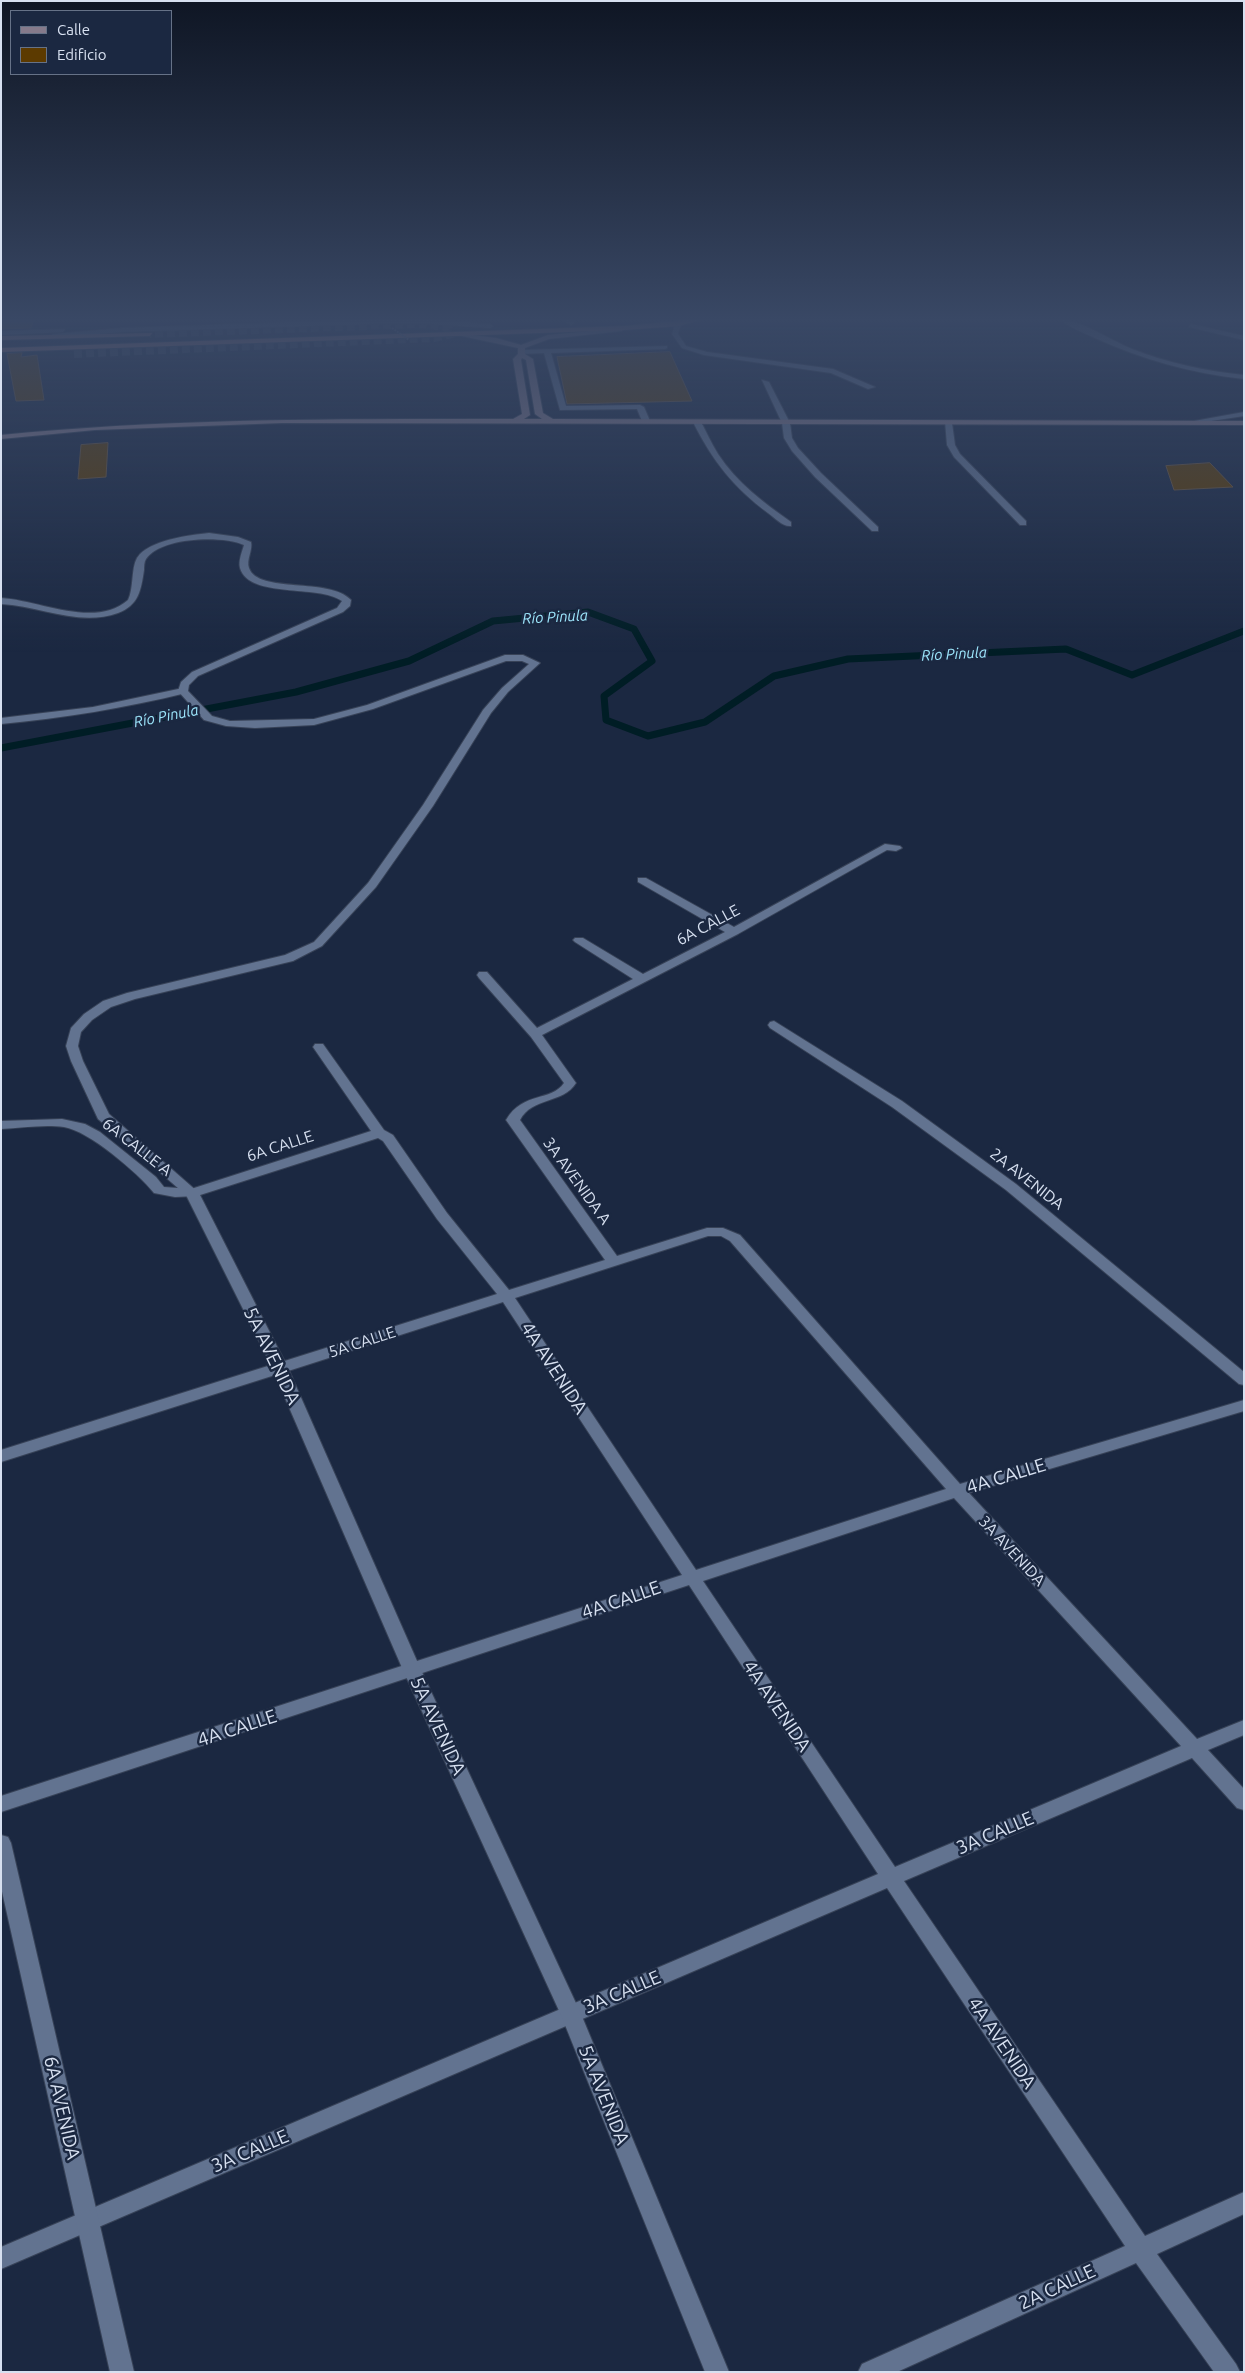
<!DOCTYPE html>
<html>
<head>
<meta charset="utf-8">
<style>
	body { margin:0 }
	#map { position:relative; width:1245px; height:2373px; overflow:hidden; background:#1b2841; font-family:Ubuntu,sans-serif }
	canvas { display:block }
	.frame { position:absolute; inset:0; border:2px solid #d7e0f0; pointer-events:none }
	.legend { position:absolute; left:10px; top:10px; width:162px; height:65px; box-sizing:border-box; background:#1b2841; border:1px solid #667287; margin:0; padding:6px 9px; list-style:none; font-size:15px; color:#d7e0f0 }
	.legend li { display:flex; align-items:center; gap:10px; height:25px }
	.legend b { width:25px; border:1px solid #667287 }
</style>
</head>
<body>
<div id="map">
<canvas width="1245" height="2373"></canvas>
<div class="frame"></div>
<ul class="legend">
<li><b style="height:6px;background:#857a8b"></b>Calle</li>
<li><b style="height:14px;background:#5c3a00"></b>Edificio</li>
</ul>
</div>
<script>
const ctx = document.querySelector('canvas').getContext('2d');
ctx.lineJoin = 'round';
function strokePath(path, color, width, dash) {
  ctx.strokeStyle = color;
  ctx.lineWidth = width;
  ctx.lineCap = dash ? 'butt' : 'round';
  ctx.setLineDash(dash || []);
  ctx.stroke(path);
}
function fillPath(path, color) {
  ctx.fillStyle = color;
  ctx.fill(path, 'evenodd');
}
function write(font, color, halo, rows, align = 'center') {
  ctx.font = font + ' Ubuntu,sans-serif';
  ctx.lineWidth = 5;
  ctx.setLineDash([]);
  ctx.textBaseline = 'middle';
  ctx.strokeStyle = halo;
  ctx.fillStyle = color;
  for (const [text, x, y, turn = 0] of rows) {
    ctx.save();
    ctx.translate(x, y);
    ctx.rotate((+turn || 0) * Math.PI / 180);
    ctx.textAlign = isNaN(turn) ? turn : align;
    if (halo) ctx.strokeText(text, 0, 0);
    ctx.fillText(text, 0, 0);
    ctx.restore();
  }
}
strokePath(new Path2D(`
	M1,748L296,692L409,661L493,621L588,612L634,629L652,661L604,696L606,720L648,736L705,722L774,676L848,659L1066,649L1132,675L1244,631`), '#001d25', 7);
const building = new Path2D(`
	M1,320H34L31,328L2,329Z
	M670,352L692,401L567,404L557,357Z
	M22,353L21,357L37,355L44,400L16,401L7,354Z
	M108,443L106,477L78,479L81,445Z
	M1210,463L1233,487L1174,490L1166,466Z`);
fillPath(building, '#5c3a00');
strokePath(building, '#695338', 1);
strokePath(new Path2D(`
	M74,354L434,338L452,334L449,328L421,324L150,334`), '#37445b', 8, [8, 4]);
const service = new Path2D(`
	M355,320H438L490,324L493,326L490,328L418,323L367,324L122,332L53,338L50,336L53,334L122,328Z
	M65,329L63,332L1,335V331Z
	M667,346V348L665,349L551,353L566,406L640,405L644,407L650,421L646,423L642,421L637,409L560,410L544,353L522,354L519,352L522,350Z`);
const minor = new Path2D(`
	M563,320H571L574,323L571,325Z
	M1061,320C1081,320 1112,341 1132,349C1168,363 1205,371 1244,375V379C1191,373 1143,360 1095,338C1084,333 1071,328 1061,320Z
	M678,322L681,324L678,334L686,346L707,352L833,369L875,387L868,389L831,373L704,355L682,348L672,334L675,324Z
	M1191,324L1244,336V340L1189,327Z
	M762,380L769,382L790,423L792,438L798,448L821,473L878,527V531H872L815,477L792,451L784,438L782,423Z
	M1244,412V416L1198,423L1194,421Z
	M694,420H700C706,431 711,443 718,454C737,483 764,503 791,522V526C783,527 775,518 768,513C734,488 712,460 693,422Z
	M945,421L952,423L955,445L960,454L1026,521V525H1020L954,457L947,445Z
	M183,688L186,689V693C125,708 64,718 1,724V718L93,707Z
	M885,844L900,846L902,848L896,851L887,850L738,934L542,1035L576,1083C563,1104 532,1097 520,1120L617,1256L707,1228H723L740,1235L960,1484L1244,1400V1411L969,1493L1197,1739L1244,1720V1735L1208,1750L1244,1789V1810L1237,1808L1192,1758L904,1881L1145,2236L1244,2192V2214L1157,2254L1236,2364L1240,2372H1214L1136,2263L897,2372H858L862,2364L1125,2246L887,1888L1,2269V2247L878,1874L689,1585L1,1812V1796L682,1575L503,1302L285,1372H275L272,1368L275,1364L497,1294L437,1219L383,1141L378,1138L197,1196L175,1197L154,1193C138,1173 89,1131 64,1127C44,1124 21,1128 1,1129V1121L62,1119L85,1124L100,1132L156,1177L164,1187L191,1189L371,1131L313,1047L315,1044H323L384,1130L393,1135L447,1213L509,1290L605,1260L506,1120C523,1091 551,1102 564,1083L531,1037L479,978L477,975L479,972H487L537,1028L633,979L575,942L573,940L575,938H583L643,974L725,932L638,882V878H646L734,927ZM708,1236H721L730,1241L946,1489L696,1570L515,1298ZM954,1498L1181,1746L895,1867L703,1581Z
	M774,1021L902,1101L1016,1184L1244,1372V1385L1239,1384L1006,1190L892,1107L770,1028L768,1025L770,1022Z`);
const tertiary = new Path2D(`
	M209,533L238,537L251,542C253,550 246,560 249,568C258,594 330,577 351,600L350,606L343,612L198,676L189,685L188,691L212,716L230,721L314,719L367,705L505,655H523L540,663L508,692L491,713L433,806L376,887L322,946L293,961L135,999L111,1007L92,1020L81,1032L78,1046L83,1061L109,1114L199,1193L288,1368L421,1670L581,2014L729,2372H705L561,2015L403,1670L275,1375L1,1462V1450L271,1365L186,1195L98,1119L71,1061L66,1046L71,1028L84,1014L103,1001L127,993L285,955L314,942L368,883L423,805L483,710L502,688L529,664L522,661H506L373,709L314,725L255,728L226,726L204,720L178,691L181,682L192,672L337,608L342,601C318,584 249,599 240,568C238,561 242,552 244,545C222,535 161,537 146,559C144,562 144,567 144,570C141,590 139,605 118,613C79,627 41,606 1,604V598C39,600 95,629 128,600C134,588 131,568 137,558C148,540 190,535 209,533Z
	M1,1835L8,1837L11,1843L134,2372H110L1,1887Z`);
const secondary = new Path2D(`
	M624,328L622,331L549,339L525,348V354L533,359L543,413L553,419L1244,421V425L282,423L95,430L1,439V435C172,418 342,419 513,419L522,414L513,359L518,354V348L457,335V333L496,338L521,345L548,335ZM522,358L526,360L535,414L542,419H524L530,415L521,360Z`);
const trunk = new Path2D(`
	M686,320H700L678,326L625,330L1,352V348L625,326Z
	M152,333L150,336L1,340V336Z`);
strokePath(service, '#374257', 2);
strokePath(minor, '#374257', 2);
strokePath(tertiary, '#374257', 2);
strokePath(secondary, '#374257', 2);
strokePath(trunk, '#374257', 2);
fillPath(service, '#627390');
fillPath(minor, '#627390');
fillPath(tertiary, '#627390');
fillPath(secondary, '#857a8b');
fillPath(trunk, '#c08682');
strokePath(new Path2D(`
	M392,328L409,340`), '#768196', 2, [2, 1]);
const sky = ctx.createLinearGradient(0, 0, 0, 653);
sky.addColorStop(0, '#0f1624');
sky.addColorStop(0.49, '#394865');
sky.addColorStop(1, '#39486500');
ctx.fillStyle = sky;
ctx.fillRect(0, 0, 1245, 653);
write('italic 15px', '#9ce5fb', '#1b2841', [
	["Río Pinula",555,617,-3],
	["Río Pinula",954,654,-3],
	["Río Pinula",166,716,-11]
]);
write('16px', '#d7e0f0', '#1b2841', [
	["6A CALLE",708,925,-28],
	["6A CALLE",280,1146,-18],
	["6A CALLE A",137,1147,38],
	["2A AVENIDA",1027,1179,38],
	["3A AVENIDA A",577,1181,54],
	["5A CALLE",362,1342,-18],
	["3A AVENIDA",1012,1551,47]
]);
write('19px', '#d7e0f0', '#1b2841', [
	["5A AVENIDA",272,1356,64],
	["4A AVENIDA",554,1368,57],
	["4A CALLE",1006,1476,-17],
	["4A CALLE",621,1600,-19],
	["4A AVENIDA",777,1706,56],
	["5A AVENIDA",438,1726,65],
	["4A CALLE",237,1728,-18],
	["3A CALLE",995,1833,-23],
	["3A CALLE",622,1992,-23],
	["4A AVENIDA",1002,2043,56],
	["5A AVENIDA",604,2095,68],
	["6A AVENIDA",62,2108,77],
	["3A CALLE",250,2151,-23],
	["2A CALLE",1057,2287,-25]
]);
</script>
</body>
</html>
